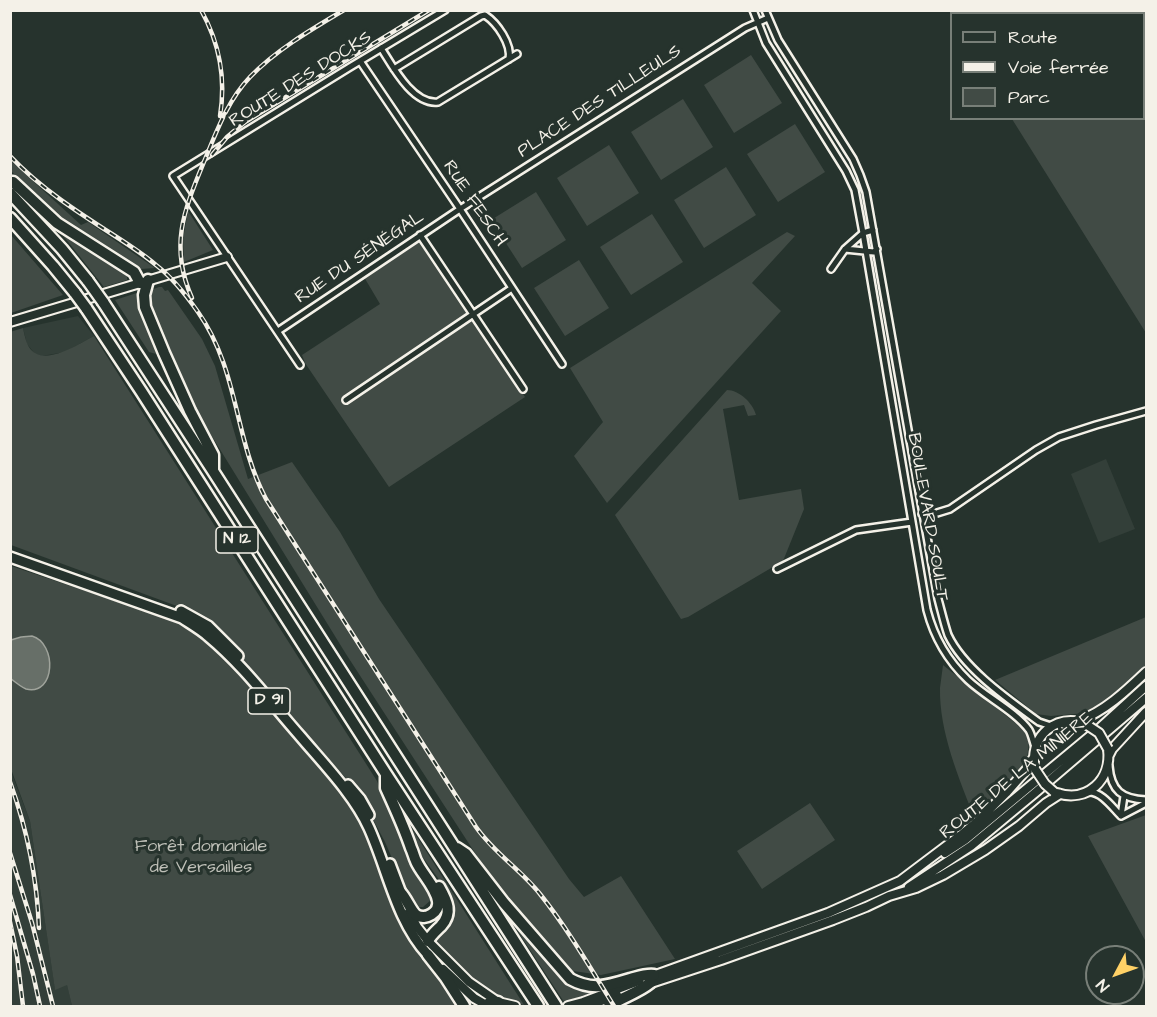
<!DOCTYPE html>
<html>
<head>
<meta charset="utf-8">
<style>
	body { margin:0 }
	#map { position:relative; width:1157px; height:1017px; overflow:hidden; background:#26332d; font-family:"Architects Daughter",sans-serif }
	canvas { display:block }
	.frame { position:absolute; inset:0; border:12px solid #f4f1e8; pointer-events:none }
	.legend { position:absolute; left:950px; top:12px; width:195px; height:108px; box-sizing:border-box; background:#26332d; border:2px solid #787f78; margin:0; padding:8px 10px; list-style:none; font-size:18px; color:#f4f1e8 }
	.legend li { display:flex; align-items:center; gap:12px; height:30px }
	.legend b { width:30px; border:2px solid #787f78 }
	.north { position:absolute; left:1085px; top:945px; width:60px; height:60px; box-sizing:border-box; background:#26332d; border:2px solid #787f78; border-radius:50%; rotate:229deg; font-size:16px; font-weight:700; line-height:24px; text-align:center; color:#f4f1e8 }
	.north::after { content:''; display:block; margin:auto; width:21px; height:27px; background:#ffd166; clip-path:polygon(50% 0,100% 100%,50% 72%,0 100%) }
</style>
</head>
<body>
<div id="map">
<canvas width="1157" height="1017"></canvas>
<div class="frame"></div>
<ul class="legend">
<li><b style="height:8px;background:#26332d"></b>Route</li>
<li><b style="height:8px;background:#f4f1e8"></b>Voie ferrée</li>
<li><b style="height:16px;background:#414b45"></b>Parc</li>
</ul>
<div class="north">N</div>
</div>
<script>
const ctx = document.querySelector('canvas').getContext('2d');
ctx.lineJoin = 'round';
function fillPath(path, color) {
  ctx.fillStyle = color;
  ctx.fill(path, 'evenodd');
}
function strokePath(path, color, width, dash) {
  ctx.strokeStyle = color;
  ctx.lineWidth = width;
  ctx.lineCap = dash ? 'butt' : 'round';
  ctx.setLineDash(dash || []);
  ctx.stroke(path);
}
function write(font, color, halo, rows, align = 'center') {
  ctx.font = font + ' "Architects Daughter",sans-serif';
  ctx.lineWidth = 6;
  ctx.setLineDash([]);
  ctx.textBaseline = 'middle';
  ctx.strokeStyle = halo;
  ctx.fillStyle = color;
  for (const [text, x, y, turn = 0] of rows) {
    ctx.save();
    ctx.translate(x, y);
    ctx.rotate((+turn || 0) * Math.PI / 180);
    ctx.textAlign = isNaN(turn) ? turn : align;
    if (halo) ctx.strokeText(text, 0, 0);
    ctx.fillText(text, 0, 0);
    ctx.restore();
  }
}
fillPath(new Path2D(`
	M78,316L94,336L65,352L42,356L35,354L27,344L23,328Z
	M1106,459L1135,529L1099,543L1071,474Z
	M10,769L30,821L55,989L67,984L72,1006H11Z`), '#333f39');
fillPath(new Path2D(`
	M1058,10L1146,11V333L1012,119L1144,118V14L1056,13Z
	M751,55L782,103L734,133L704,85Z
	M683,99L713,147L661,180L631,132Z
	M795,124L825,172L778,202L747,154Z
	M609,145L639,193L587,226L557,178Z
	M11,161L81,225L88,222L155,268L141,269L87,237L51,210L11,171Z
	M726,167L756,215L704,248L674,200Z
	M536,192L566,240L522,268L491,220Z
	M188,211L213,250L184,262L183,239Z
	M652,214L683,262L631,295L600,247Z
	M57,228L125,269L127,275V280L104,287Z
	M787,232L795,236L752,283L781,311L607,503L574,456L603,422L570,368Z
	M10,235H11L63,295L11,313Z
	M419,240L525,397L389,487L305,363L302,355L380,304L364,277Z
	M579,260L609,308L565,336L534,288Z
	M159,287H162L165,291L168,290L202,339L215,366L248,479L292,462L340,532L379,599L569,879L584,897L621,876L675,959L601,975L573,971L488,873L346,654L200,417L149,301L151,290Z
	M140,292L160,355L149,352L115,300Z
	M23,328C24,333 25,338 27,343C38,371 77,345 94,336L377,781L406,852L430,894L431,900L423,907H418L413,903L406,891L385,842L359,793L215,631L185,609L11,545L10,332Z
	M727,390C739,390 753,403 756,415L748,416L744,405L723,409L739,500L801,489L804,509L783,561L688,617L681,619L615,515Z
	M11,566L178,622L205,640L274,712L351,804L417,951L447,988L458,1006H72L67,985L55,990L30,821L11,769V678L24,688L50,661C42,636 37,631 11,640Z
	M1146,617V666L1122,690L1086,713L1051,716L1036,714L995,680Z
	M943,665L1024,730L1029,742L1027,758L1021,771L975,819C959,779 939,731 940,688C941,680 942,673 943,665Z
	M810,803L835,840L762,889L737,851Z
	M400,810L524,1005C510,1001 496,997 484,990C463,977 447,957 430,940L451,903L448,892L414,845Z
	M1146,815V942L1088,836Z
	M519,925L562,974L598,991L564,1002L515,927Z`), '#414b45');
const water = new Path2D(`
	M32,636C57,643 56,696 26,689C21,687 15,682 10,678L11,640L21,637Z`);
fillPath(water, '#676f68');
strokePath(water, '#9fa39b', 1.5);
const street = new Path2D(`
	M753,10L766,43L846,171L855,190L863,233L927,610C934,637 948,661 968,680C986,697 1015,711 1029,730C1032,735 1033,742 1035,747
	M765,10L778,40L853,159L860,175L866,192L938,599C941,610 944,623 948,635C964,669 1009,700 1039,722L1051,726
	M381,48C393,67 413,105 438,102L517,54
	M360,61L460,209L562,364
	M394,69L481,16L485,15C497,23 512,44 509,59
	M420,235L523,389
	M845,249L874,252L877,249
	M831,269L845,249L863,233L873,230
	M278,331L460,209L745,28L768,18
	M300,365L173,176L350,67L445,10
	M346,400L512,288
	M922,514L937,513L950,509L1036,450L1059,437L1096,425L1146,411
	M777,569L856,530L912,522
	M1109,766C1111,791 1122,799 1146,800
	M1089,792C1102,792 1112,807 1121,816
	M1121,816L1146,803
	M1121,816L1124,796`);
const secondary = new Path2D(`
	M10,322L227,257
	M1078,721C1104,712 1126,691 1146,672
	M1109,755L1112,749L1146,712
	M1034,762C1033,735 1054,717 1080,722
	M1057,793C1087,803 1112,780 1108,749
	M945,853L965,840L1101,727L1146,686
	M909,887L971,846L1036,792L1146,698
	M409,912L417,927L428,941L469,982L498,1002L515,1006
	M443,969L474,998L488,1006
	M650,977L828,913L900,881L961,835L979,820L1006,793L1027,769L1034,757
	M645,985L721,960L833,920L866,907L889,896L916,888L943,875L985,850L1019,826L1046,803L1060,794
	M568,1006L583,1002L639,981
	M588,1006L617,995`);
const primary = new Path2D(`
	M10,557L182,618C191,624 200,629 208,636C243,665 271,703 301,737C323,763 355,796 369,828C388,870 396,920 428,955
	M181,611L208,626L238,656
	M348,785L360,799L369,815
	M390,864L401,893`);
const highway = new Path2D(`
	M10,182H13L57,223L134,272L140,283
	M10,193L62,249L88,281
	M10,218L53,266L75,293
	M148,280L144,295L145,307L164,353L190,411L213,455V471
	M103,302L213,471L556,1006
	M86,308L141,391L386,774L538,1006
	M386,775V788C395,808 404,827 411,848C413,852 414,857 416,861C421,873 436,887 438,901C440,912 426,921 416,915C411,911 406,898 401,893
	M457,848L466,854L504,903L570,979C592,991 607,986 630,979C638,977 645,974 654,975
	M428,941C431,935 436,931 441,926C453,913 447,901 439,887
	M428,955L446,978L464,1006
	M485,1006L489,1003L498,1002
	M609,1006C622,997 638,993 650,983`);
strokePath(street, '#f4f1e8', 10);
strokePath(secondary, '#f4f1e8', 12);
strokePath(primary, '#f4f1e8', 14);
strokePath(highway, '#f4f1e8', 15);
strokePath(street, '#26332d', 5);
strokePath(secondary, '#26332d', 8);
strokePath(primary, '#26332d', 9);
strokePath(highway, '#26332d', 10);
const rail = new Path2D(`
	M201,10C220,44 226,79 220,116
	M212,155L227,137L245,122L429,10
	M10,156C40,188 79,213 115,236C129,245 143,254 156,265C173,278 186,295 198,312C239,370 234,439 266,499L476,827C494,853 521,870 540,894C568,929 591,969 614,1006
	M192,298C167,242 187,204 208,152C219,125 230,98 250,77C276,50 312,29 344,10
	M10,782C27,829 37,878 39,928
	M10,853L32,923L53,1006
	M10,895L33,974L40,1006
	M10,922L17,956L23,1006`);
strokePath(rail, '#f4f1e8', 4.5);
strokePath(rail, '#26332d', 2, [7]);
const secondaryBridge = new Path2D(`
	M1084,723L1099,733L1108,749
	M1035,769L1045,784L1054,792`);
const highwayBridge = new Path2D(`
	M88,281L103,302
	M75,293L86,308`);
strokePath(secondaryBridge, '#f4f1e8', 12, []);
strokePath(highwayBridge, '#f4f1e8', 15, []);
strokePath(secondaryBridge, '#26332d', 8);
strokePath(highwayBridge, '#26332d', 10);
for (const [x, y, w] of [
	[237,540,42],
	[269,701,42]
]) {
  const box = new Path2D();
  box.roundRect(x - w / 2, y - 13, w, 26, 4.5);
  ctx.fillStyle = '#26332d';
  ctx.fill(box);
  strokePath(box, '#f4f1e8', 1.5);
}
write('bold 16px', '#f4f1e8', null, [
	["N 12",237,540],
	["D 91",269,701]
]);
write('18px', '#f4f1e8', '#26332d', [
	["ROUTE DES DOCKS",301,80,-32],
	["PLACE DES TILLEULS",600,102,-33],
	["RUE FESCH",474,204,56],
	["RUE DU SÉNÉGAL",360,258,-34],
	["BOULEVARD SOULT",927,517,80],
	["ROUTE DE LA MINIÈRE",1017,776,-39]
]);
write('18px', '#bebfb7', '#26332d', [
	["Forêt domaniale",201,847],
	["de Versailles",201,868]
]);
</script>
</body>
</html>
